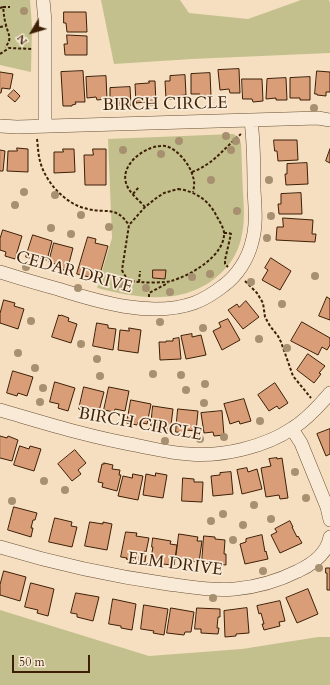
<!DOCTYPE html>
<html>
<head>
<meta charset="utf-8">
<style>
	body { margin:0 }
	#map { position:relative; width:330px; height:685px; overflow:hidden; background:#f5dfc0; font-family:Cardo,serif }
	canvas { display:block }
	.north { position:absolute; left:12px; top:12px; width:40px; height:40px; -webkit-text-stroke:3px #f8ead6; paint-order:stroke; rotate:232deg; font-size:11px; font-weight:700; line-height:16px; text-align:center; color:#3d1f06 }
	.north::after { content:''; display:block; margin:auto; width:14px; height:18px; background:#3d1f06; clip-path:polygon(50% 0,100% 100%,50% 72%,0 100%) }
	.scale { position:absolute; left:12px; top:655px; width:78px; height:18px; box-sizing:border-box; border:2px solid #3d1f06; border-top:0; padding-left:5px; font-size:12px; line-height:14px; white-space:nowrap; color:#3d1f06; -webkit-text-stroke:3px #f8ead6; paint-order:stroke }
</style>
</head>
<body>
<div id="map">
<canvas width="330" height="685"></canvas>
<div class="north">N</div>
<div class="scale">50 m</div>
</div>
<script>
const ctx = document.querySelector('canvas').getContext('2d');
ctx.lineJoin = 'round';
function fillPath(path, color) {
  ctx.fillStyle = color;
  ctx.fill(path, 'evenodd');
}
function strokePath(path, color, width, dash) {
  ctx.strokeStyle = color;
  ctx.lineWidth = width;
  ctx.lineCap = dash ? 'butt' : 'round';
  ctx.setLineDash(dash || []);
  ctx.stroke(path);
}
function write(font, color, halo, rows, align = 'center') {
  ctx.font = font + ' Cardo,serif';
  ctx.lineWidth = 3.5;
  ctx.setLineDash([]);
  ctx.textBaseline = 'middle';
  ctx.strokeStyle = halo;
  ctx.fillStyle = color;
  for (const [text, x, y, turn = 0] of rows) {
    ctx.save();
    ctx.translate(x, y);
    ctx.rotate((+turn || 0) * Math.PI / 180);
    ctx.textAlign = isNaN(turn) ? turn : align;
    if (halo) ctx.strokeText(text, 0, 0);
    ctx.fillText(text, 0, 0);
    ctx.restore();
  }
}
fillPath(new Path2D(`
	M0,0H30L32,27L31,72L0,65Z
	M101,0H180L189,13L248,19L301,0H329L330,3V53L192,59L114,64Z
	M233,134C238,136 240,138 241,144C242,160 242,177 243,193C244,208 245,224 241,239C238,252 231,264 221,273C187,306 139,299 97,288L112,238L108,139Z
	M0,610L149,656L242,649L318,637H330V685H0Z`), '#c4c08d');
const building = new Path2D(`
	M64,12H86L87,32H67L66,23H64Z
	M67,35L87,36V55H65L64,44H67Z
	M239,69L240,93H230L229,89L220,90L218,70Z
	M83,71L85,102H75L76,104L72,105V106H63L61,72Z
	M317,71L330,72V92H326V96L317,95V94H315Z
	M0,72L13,74L10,89L2,88L1,93H0Z
	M210,73L211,96H200V94H191V74Z
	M185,75L186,95L176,96V99H166L165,81H170V76Z
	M106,76L107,99L97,100L96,97L87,98L86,77Z
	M310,77V100H300V98H290V78Z
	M286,78L287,100H276V98L266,99L267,79Z
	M242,79H262L263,101L253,102L252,99H243Z
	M149,81H155L156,105H146L145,102L136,103L135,84L149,83Z
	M130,87L131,106H120V103L110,104V88Z
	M14,90L20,96L15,102L8,96Z
	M274,140H297L298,160L278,161L277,151H275Z
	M17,148L28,149V172L7,171L8,151H17Z
	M63,149H74L75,172L54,173V152H63Z
	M93,149H106V185H85L84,155H93Z
	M330,149V163L326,161Z
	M0,150L5,151L3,171H0Z
	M307,163L308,184L286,185L285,174H287V164Z
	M301,193L302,214H279L278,204H281V194Z
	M283,218L313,220L312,234H316L315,242L276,240L277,227H283Z
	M3,230L22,236L15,259L5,256L6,252L0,250V239Z
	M33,235L52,241L47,260L38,258L37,260L26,257Z
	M88,237L96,239L95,243L108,246L100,274L91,271L89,277L77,274Z
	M54,243L73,248L67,271L57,268L58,265L49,262Z
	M271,258L291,271L280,290L262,280L268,270L265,268Z
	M153,270H166L165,279L153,278Z
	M327,297L330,299V320L319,316Z
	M4,300L15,303L14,306L24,309L18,329L0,323V314Z
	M246,301L259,317L243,329L228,310L237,304L239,307Z
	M59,315L60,316L61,315L69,318L68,321L77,324L71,343L52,337Z
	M228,319L240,340L222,350L213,331L221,327L219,323Z
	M302,322L330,338V345L327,350L322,347L318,355L291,341Z
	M97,323L108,325V328L116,329L113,350L93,346Z
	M129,328L141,330L138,353L118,350L120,330L129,331Z
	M192,334V337L201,335L206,355L186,359L181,336Z
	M179,338L181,359L160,360L159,342H166V341H173V339Z
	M308,354L325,366L319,373L321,374L314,383L297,370Z
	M13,371L33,377L27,396L18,393L17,396L7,393Z
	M55,382L75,388L68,411L58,408L59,404L50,402Z
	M275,383L288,403L279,409L277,406L269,411L258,395Z
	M84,387L104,392L99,411L90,409V412L79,409Z
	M109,387L129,391L125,411L115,409L114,412L104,410Z
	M244,399L251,421L240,424L239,421L230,424L224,404Z
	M131,400L151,404L147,424L138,422L137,425L127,423Z
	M153,406L173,409L170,433L159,431V428L151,426Z
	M178,409L198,411L196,431L186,430V433L176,432Z
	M222,411L224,435L214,436L213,432L204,433L201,413Z
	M330,429V454L326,456L317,434Z
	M0,436L7,438L8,436L18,440L12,461L0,458Z
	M20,446L29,449L30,446L41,449L34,471L14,465Z
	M75,450L86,463L78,470L81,474L72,481L58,464Z
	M277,458V459L282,458L288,498L280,499L279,495L266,497L261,468L271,466L269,459Z
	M104,463L113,465L112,469L120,470L119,475H121L117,491L102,487L103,483L98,482L102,464H104Z
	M247,468L248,472L257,469L262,489L242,494L237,470Z
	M231,472L233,494L213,496L211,476L220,475V473Z
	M156,473L167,475L163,498L143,495L146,474L155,476Z
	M133,474L143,476L138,500L118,496L123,476L132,478Z
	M183,478L194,479V482H203L202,502L182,501Z
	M14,507L37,513L35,520H33L31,528H33L31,537L8,530Z
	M55,518L72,522L71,526L77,527L72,547L49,542Z
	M290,521L293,527H292L297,537L298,536L302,543L280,553L271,535L277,532L275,529Z
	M90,522L103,524V522L112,524L107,550L85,546Z
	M126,532L137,533L136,536L149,538L146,552L144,551V554L146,555L145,562L126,559L127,558L121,557Z
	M179,534L198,537L197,541H202L199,562L176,559Z
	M262,535L265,552L266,551L268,559L245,564L240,544L246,542V539Z
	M204,536L215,537V539L225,540L224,554H226V565L202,563Z
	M153,538L171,541L170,544L177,545L174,565L150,563L153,547H152Z
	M326,568H330V590H327V573H326Z
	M4,571L26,577L20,601L0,595V585Z
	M31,583L54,589L48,616L37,613L38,610L25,607Z
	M308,589L318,614L297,623L286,598Z
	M76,593L99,597L93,621L77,617V614L71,613Z
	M113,599L136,604L132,630L121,628V626L109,624Z
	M280,601L285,621L279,622L280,626L264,630L262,624H264L261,613L259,614L257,606Z
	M144,605L168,609L164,635L153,633L154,631L141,629Z
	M171,608L194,612L191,632H185L184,635L167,633Z
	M197,608L220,609V617H218L217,628H219L218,634L201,633V629H195Z
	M247,608L249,633L236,634V636L225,637L224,611Z`);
fillPath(building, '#d99e78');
strokePath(building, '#3d1f06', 1);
const minor = new Path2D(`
	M43,0L45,21V126
	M0,126L17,127L318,118L330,120
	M0,272C19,278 39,284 58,289C99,302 152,318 194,303C205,299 214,293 223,286C237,276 248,259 252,242C257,225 255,207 254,190C254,167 254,144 251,121
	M0,410C45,423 89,437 135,445C153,449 171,453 189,454C222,457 265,447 293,428C307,419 319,406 330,393
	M292,429L301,443L327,507L330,520
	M0,547C56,564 111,576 168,584C190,587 213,591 235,589C257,587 278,581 298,571C313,564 327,554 330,537`);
strokePath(minor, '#6b4f34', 14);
strokePath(new Path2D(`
	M3,7H10
	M0,8L3,7C4,13 4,19 6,25C8,34 13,39 5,47
	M0,27L6,26
	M0,54L9,48L33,49
	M37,139C38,146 38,154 40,161C45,182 66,205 88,209C108,214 115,205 129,225
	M192,172C214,164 224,148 241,134
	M178,189C194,191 207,199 215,213C218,219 223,226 224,232C226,255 190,276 171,281C166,283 138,283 132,281C127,279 124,275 122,270L129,225L145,207L155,199L164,193Z
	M133,194L139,187
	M145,207C139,200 129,193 126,183C120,163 148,144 165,146C177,148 191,166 193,177C195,182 194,187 193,192
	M224,233H229L231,234L225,260V264L228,267
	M245,281L257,293L263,303L265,317L270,326L278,336L281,342L293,376L311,398
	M139,282L140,271
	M149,297V293L168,283`), '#3d1f06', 2, [3, 2]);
strokePath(minor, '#f8ead6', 13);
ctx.fillStyle = '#a69070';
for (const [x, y] of [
	[24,11],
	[314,108],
	[226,136],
	[179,141],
	[236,141],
	[123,150],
	[231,150],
	[161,154],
	[211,180],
	[269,180],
	[24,192],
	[55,195],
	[15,205],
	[237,211],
	[81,215],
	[271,216],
	[109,227],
	[51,228],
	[71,234],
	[267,238],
	[26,267],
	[210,274],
	[315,276],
	[192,277],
	[251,282],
	[121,284],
	[78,288],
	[146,288],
	[170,292],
	[282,304],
	[31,321],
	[160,322],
	[203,328],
	[259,339],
	[81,344],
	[287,348],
	[18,353],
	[97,359],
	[35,368],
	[153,374],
	[181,375],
	[100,376],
	[205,384],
	[43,388],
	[186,390],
	[40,402],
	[204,403],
	[260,421],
	[224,437],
	[200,439],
	[165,441],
	[295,472],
	[44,481],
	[65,490],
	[306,498],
	[12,501],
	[254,505],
	[223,514],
	[271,519],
	[211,521],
	[243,525],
	[233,540],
	[319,568],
	[263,571],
	[213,598]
]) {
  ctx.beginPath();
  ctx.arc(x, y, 4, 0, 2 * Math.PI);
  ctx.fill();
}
write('17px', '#3d1f06', '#f8ead6', [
	["BIRCH CIRCLE",165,105,-1],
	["CEDAR DRIVE",74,273,15],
	["BIRCH CIRCLE",140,425,10],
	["ELM DRIVE",175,565,7]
]);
</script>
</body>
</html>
